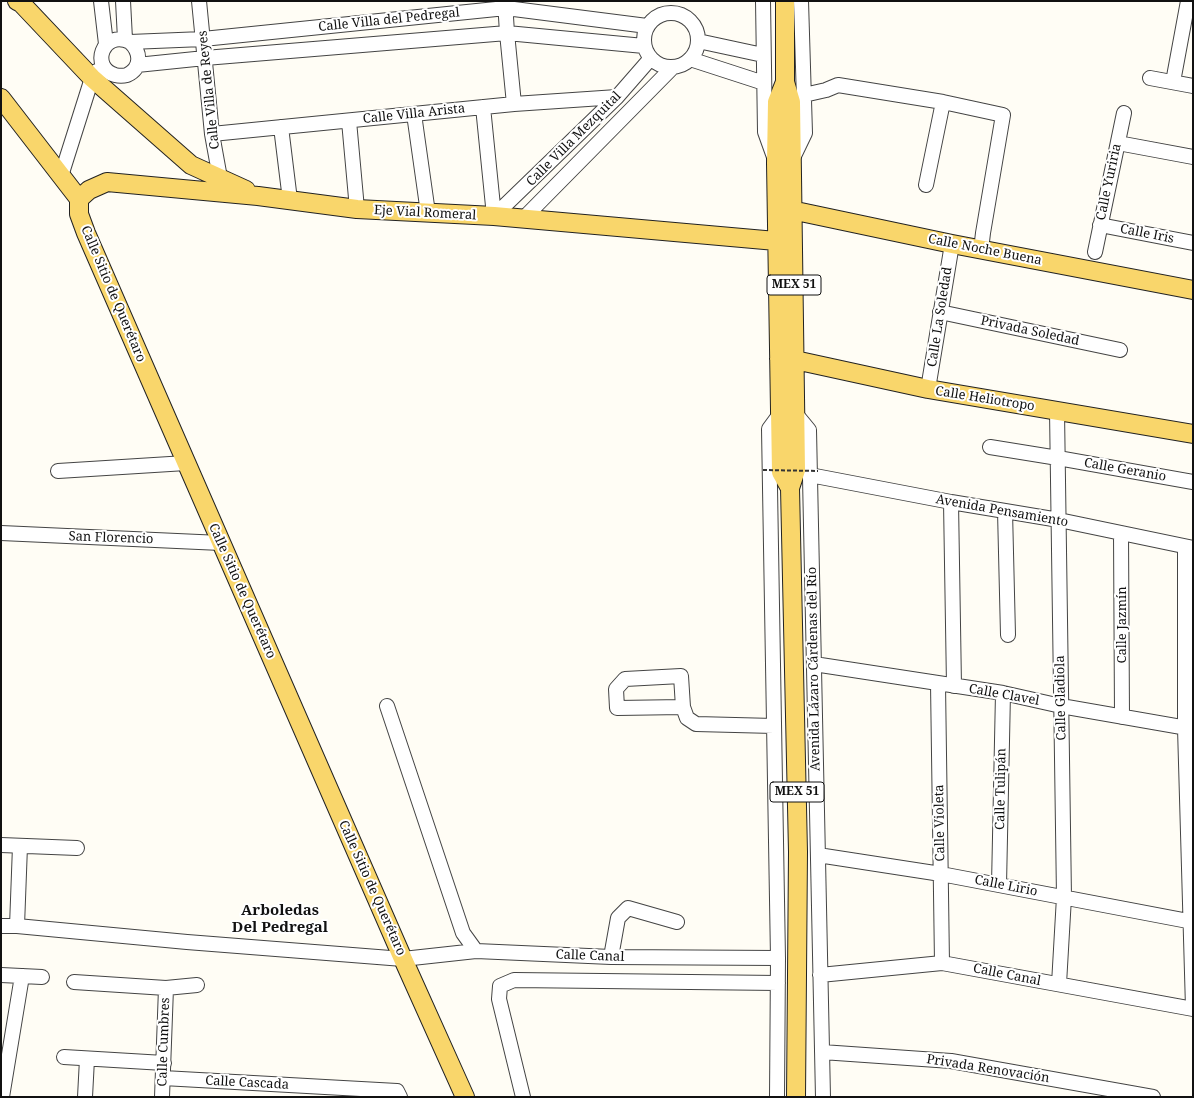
<!DOCTYPE html>
<html>
<head>
<meta charset="utf-8">
<style>
	body { margin:0 }
	#map { position:relative; width:1194px; height:1098px; overflow:hidden; background:#fffdf5; font-family:"Noto Serif",serif }
	canvas { display:block }
	.frame { position:absolute; inset:0; border:2px solid #111; pointer-events:none }
</style>
</head>
<body>
<div id="map">
<canvas width="1194" height="1098"></canvas>
<div class="frame"></div>
</div>
<script>
const ctx = document.querySelector('canvas').getContext('2d');
ctx.lineJoin = 'round';
function strokePath(path, color, width, dash) {
  ctx.strokeStyle = color;
  ctx.lineWidth = width;
  ctx.lineCap = dash ? 'butt' : 'round';
  ctx.setLineDash(dash || []);
  ctx.stroke(path);
}
function write(font, color, halo, rows, align = 'center') {
  ctx.font = font + ' "Noto Serif",serif';
  ctx.lineWidth = 4;
  ctx.setLineDash([]);
  ctx.textBaseline = 'middle';
  ctx.strokeStyle = halo;
  ctx.fillStyle = color;
  for (const [text, x, y, turn = 0] of rows) {
    ctx.save();
    ctx.translate(x, y);
    ctx.rotate((+turn || 0) * Math.PI / 180);
    ctx.textAlign = isNaN(turn) ? turn : align;
    if (halo) ctx.strokeText(text, 0, 0);
    ctx.fillText(text, 0, 0);
    ctx.restore();
  }
}
const minor = new Path2D(`
	M101,1L106,44
	M123,1L125,39
	M199,1L212,134L220,178
	M505,1L507,33L514,104
	M763,1L765,132L774,157
	M644 40a27 27 0 1 1 54 0a27 27 0 1 1-54 0Z
	M698,41L763,55
	M130,42C141,52 142,68 127,75C123,76 119,76 115,75C90,68 102,29 130,42L203,39L506,8L647,26
	M690,59L764,83
	M137,65L205,58L507,33L644,46
	M1150,78L1193,86
	M1173,82L1188,1
	M804,95L826,90L838,85L943,102L1003,115L983,233L981,250
	M483,107L494,216
	M414,114L428,213
	M349,121L357,209
	M281,127L290,200
	M212,134L514,104L617,97
	M1118,143L1193,157
	M792,160L805,133L801,1
	M61,176L92,78L97,71
	M926,185L943,102
	M494,216L617,97L651,58
	M523,219L673,67
	M1100,225L1193,243
	M1095,252L1124,113
	M940,312L1120,350
	M928,389L952,244
	M1057,411L1064,897L1059,984
	M795,413L809,430L823,1097
	M990,447L1058,458L1193,482
	M58,471L186,463
	M810,475L951,502L1059,520L1193,548
	M951,502L954,686
	M1005,511L1008,635
	M1,533L221,543
	M1121,533L1122,717
	M1185,547V728L1193,1008
	M814,664L1003,693L1061,706L1193,729
	M938,684L942,963
	M387,706L463,933L476,951
	M683,707L617,708L616,689L625,679L681,676L683,707L687,718L696,724L774,726
	M1,845L77,848
	M818,855L941,874L1193,922
	M999,885L1003,693
	M1,926H17L187,942L403,959L476,951L611,957L778,958
	M17,926L20,846
	M611,957L618,918L628,908L677,922
	M1,975L42,977
	M820,975L942,963L1193,1009
	M74,982L166,988L197,985
	M822,1052L951,1061L1153,1097
	M64,1057L164,1063
	M163,1078L397,1091L400,1097
	M2,1097L22,976
	M85,1097L87,1059
	M162,1097L166,988
	M523,1097L499,999L500,986L514,980L778,983
	M777,1097L778,958L769,429L780,414`);
const major = new Path2D(`
	M17,1L21,3L92,78L191,165L246,190
	M785,1V82L791,102L796,470L790,488L798,852L796,1097
	M785,82L777,102L776,163L781,472L790,488
	M1,98L79,199V214L86,233L403,959L465,1097
	M79,199L89,190L107,182L258,196L357,209L494,216L776,241
	M777,207L952,244L1193,290
	M779,359L795,360L928,389L1193,434`);
strokePath(minor, '#444', 16);
strokePath(major, '#222', 20);
strokePath(minor, '#fff', 14);
strokePath(major, '#f9d66b', 18);
strokePath(new Path2D(`
	M763,470L818,471`), '#333', 2, [4, 2]);
for (const [x, y, w] of [
	[794,285,54],
	[797,792,54]
]) {
  const box = new Path2D();
  box.roundRect(x - w / 2, y - 10, w, 20, 3);
  ctx.fillStyle = '#fff';
  ctx.fill(box);
  strokePath(box, '#111', 1);
}
write('bold 12px', '#111', null, [
	["MEX 51",794,285],
	["MEX 51",797,792]
]);
write('13px', '#111', '#fff', [
	["Calle Villa del Pedregal",389,20,-6],
	["Calle Villa de Reyes",209,90,-96],
	["Calle Villa Arista",414,114,-6],
	["Calle Villa Mezquital",574,139,-45],
	["Calle Yuriria",1109,182,-78],
	["Eje Vial Romeral",425,213,3],
	["Calle Iris",1147,234,11],
	["Calle Noche Buena",985,250,11],
	["Calle Sitio de Querétaro",113,294,67],
	["Calle La Soledad",940,317,-81],
	["Privada Soledad",1030,331,12],
	["Calle Heliotropo",985,399,9],
	["Calle Geranio",1125,470,10],
	["Avenida Pensamiento",1002,511,10],
	["San Florencio",111,538,2],
	["Calle Sitio de Querétaro",242,591,66],
	["Calle Jazmín",1122,625,-90],
	["Avenida Lázaro Cárdenas del Río",814,669,-91],
	["Calle Clavel",1004,695,10],
	["Calle Gladiola",1061,698,-91],
	["Calle Tulipán",1001,789,-89],
	["Calle Violeta",940,823,-91],
	["Calle Lirio",1006,886,11],
	["Calle Sitio de Querétaro",372,888,66],
	["Calle Canal",590,956,2],
	["Calle Canal",1007,975,11],
	["Calle Cumbres",164,1042,-88],
	["Privada Renovación",988,1069,9],
	["Calle Cascada",247,1083,3]
]);
write('bold 15px', '#111', '#fff', [
	["Arboledas",280,911],
	["Del Pedregal",280,928]
]);
</script>
</body>
</html>
